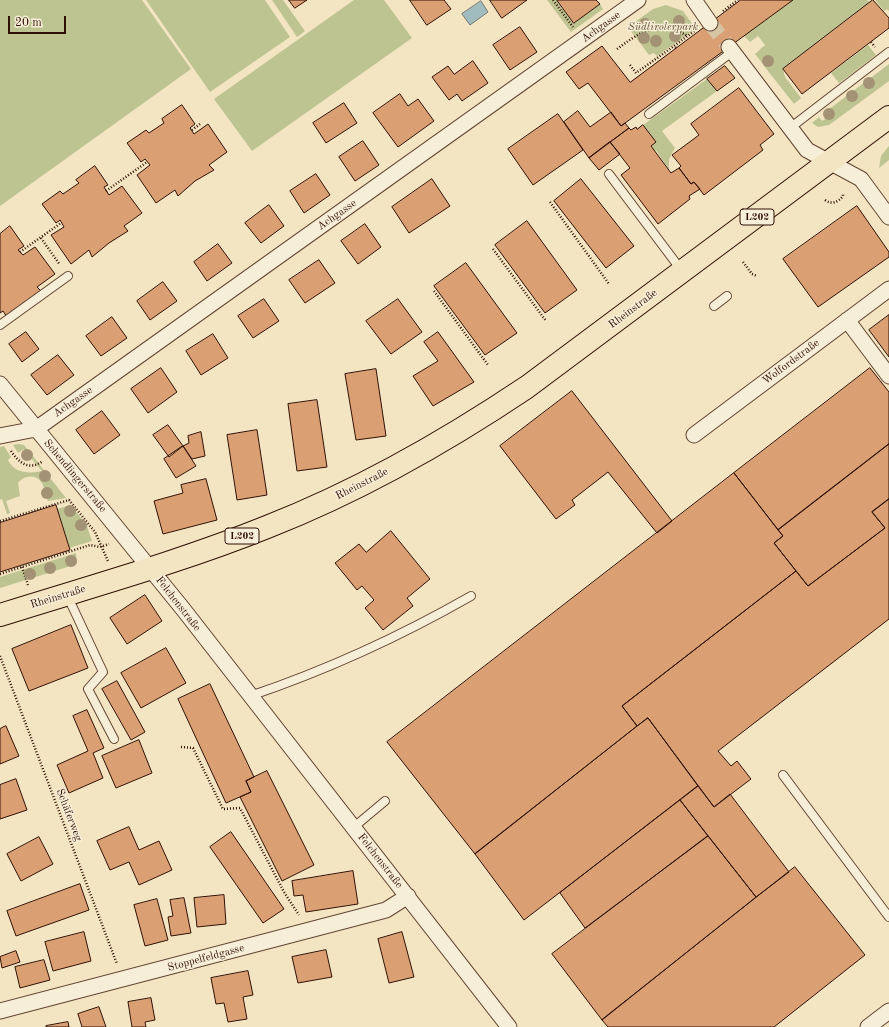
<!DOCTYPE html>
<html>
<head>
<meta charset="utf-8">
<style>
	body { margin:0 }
	#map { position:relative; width:889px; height:1027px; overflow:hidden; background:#f3e5c1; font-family:"Old Standard TT",serif }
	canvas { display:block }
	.scale { position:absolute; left:8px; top:16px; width:58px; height:18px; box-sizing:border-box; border:2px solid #301004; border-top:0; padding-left:5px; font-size:12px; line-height:14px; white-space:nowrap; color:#301004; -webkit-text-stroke:3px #f7eed7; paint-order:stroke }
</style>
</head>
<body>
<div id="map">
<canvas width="889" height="1027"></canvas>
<div class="scale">20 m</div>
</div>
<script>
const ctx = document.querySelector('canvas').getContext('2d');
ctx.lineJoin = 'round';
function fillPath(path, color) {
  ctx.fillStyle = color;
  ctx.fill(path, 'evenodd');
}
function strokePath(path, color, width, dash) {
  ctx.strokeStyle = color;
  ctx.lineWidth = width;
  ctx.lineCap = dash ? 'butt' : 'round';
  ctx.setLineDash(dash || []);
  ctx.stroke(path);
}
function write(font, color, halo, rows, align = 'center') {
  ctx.font = font + ' "Old Standard TT",serif';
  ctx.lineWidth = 3;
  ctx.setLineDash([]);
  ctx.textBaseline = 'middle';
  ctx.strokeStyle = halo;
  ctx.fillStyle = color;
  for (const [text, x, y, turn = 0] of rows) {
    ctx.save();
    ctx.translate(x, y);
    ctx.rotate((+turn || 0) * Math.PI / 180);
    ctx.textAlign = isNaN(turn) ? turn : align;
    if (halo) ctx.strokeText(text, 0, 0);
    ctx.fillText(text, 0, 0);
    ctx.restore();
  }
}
fillPath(new Path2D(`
	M0,0H142L191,69L0,206Z
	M146,0H265L290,37L210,92Z
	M272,0H283L305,31L297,37Z
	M354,0H384L412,38L252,151L214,99Z
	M547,0H557L574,23L600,4L603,9L571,32Z
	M793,0H867L869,2L873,0L783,69L785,77L801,98L794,104L764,66V63L763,64L755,54L765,45L758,36L750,42L744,36Z
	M875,0H889V11L887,9L884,11Z
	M666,5L683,11L696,29L657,56L654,53L649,55L628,27L653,9Z
	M868,45L876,55L839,83L831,73Z
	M889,64V81L829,125L818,127L812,123L819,117L822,121L827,118L824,113Z
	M707,79L717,91L662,131L675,148L669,159V170L656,150L655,151L651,146L656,142L643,125Z
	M889,146V160L879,168L881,156Z
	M19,444L24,445L66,498L48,501C46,496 45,487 41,482C36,474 24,475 18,483L20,496L6,501L10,513L7,514L2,499L0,500V447L4,446L11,457L8,460C14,473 29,474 42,471L30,457L27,459L24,455L27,453L24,449L18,453L13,445Z
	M71,505L87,526L92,541L69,548L57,509Z
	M76,553L77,564L0,588V577Z`), '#bdc491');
const water = new Path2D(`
	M481,1L488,12L470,25L462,14Z`);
fillPath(water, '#a1bcbe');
strokePath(water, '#747774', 1);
const building = new Path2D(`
	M289,0H307L295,8Z
	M410,0H444L451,9L427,25Z
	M490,0H527L502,18Z
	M557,0H596L600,4L574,23Z
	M741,0H793L621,126L588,83L579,89L566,72L602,46L630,82Z
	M873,0L889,18V28L802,94L783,69Z
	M520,27L537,52L510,70L493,45Z
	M473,61L488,83L462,101L457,94L449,100L432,77L448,66L454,74Z
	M725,66L735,78L717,91L707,79Z
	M739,88L774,134L760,145L763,150L704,195L694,182L691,184L679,168L681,166L672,155L699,135L691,124Z
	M400,94L408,106L418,99L434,121L398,147L373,113Z
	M344,103L357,123L326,143L313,123Z
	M182,105L195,124L190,128L194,134L208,124L227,152L209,165L214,170L195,181L178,196L175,190L156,203L137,175L150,165L145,159L141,162L127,143L146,130L149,133L164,123L162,119Z
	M578,111L590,127L611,112L621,126L625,123L629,128L589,158L564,122Z
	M558,114L583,150L533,185L508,149Z
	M643,125L656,142L651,146L671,173L679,168L691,184L694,182L700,189L689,196L690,199L658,224L621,175L630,168L610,142L629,128L631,130L636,127L637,129Z
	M363,141L379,165L355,181L339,157Z
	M610,142L620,154L599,170L589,158Z
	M95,166L108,185L104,187L109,195L122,186L142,213L124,226L128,231L109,243L92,257L89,250L71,264L51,235L64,227L60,220L56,223L42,204L60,191L63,194L79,183L76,180Z
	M316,174L330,195L304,213L290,191Z
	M432,179L450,206L409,233L392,207Z
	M581,179L634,246L606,268L554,201Z
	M269,205L284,226L261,243L245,223Z
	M857,206L889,252V257L818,307L783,259Z
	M527,221L577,290L545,313L495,245Z
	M365,224L381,247L358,264L341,241Z
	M10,226L24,246L18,250L23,255L35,247L55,274L37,287L42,292L7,317L3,311L0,313V234Z
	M218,244L232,263L207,281L194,262Z
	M319,260L335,283L305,303L289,280Z
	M466,263L517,333L485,355L434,286Z
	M163,282L177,301L150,320L137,301Z
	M264,299L279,321L253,338L238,316Z
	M398,299L422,332L391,354L366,321Z
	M889,315V357L869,330Z
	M112,317L127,338L101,356L86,336Z
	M26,332L39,349L22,362L9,344Z
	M438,332L474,382L433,406L413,376L438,361L424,342Z
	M213,334L228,358L201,375L186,351Z
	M58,355L74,375L47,395L31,375Z
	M161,368L177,392L148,413L131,389Z
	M870,368L889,392V444L778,530L734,473Z
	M376,369L386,436L356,440L345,374Z
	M572,391L672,521L657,533L608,472L572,500L575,505L556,519L500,446Z
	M317,400L327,467L297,471L288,404Z
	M102,411L120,435L94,454L76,430Z
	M168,425L183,446L169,457L153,435Z
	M257,430L267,495L237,500L227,435Z
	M201,432L205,456L192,459L183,446L189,443L188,436Z
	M889,444V499L872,512L885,528L808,586L774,543L783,536L778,530Z
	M183,446L196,466L176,478L164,459Z
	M734,473L783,536L774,543L796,571L622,706L637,726L475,854L387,742Z
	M206,479L217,520L163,534L154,501L183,493L181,485Z
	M889,499V619L718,751L731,766L737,761L751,779L714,807L648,718L637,726L622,706L796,571L808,586L885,528L872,512Z
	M56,505L70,550L0,572V523Z
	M391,531L430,579L407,598L413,606L383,630L365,608L374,600L362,586L357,590L335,563L359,544L366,552Z
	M145,595L162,621L127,644L110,618Z
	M71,625L88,668L29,691L12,649Z
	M166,648L186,683L141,708L121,673Z
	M117,681L145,732L131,740L102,689Z
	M210,684L254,777L246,781L251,792L226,803L178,699Z
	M87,710L104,748L93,753L103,778L69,793L57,765L88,751L73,716Z
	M648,718L698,786L524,920L475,854Z
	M6,726L19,756L0,764V729Z
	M139,740L152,773L116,788L102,756Z
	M267,771L314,865L282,881L240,797L251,792L246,781Z
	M16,779L27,810L0,819V785Z
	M698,786L714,807L730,794L789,872L756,897L680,800Z
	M680,800L708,836L585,928L560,893Z
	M129,827L139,850L159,841L172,870L139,885L129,862L110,870L97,841Z
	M231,832L284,909L263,923L210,847Z
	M708,836L756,897L602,1020L552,954Z
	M39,837L53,864L21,881L7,854Z
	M795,867L865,955L774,1027H608L602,1020Z
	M353,871L358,904L306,912L303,895L294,896L292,881Z
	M80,884L89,910L16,936L7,911Z
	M224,895L226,924L197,927L194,898Z
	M184,898L191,933L171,936L168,917L173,916L170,900Z
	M157,899L168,940L145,946L134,905Z
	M84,932L91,961L53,971L45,942Z
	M402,932L414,977L389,983L378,939Z
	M326,950L332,977L298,983L292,957Z
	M16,951L20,962L2,968L0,957Z
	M44,960L50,980L20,988L15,967Z
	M248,971L253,995L243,997L247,1019L228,1022L224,1003L216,1004L211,978Z
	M151,998L155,1020L145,1022L146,1027H132L128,1002Z
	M99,1007L106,1027H82L78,1014Z
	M68,1022L69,1027H46V1026Z`);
fillPath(building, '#daa074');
strokePath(building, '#301004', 1);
strokePath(new Path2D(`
	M710,23L729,47`), '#d6c5a5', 15, [15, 8]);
const service = new Path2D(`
	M649,114L732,52
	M790,128L889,52
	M609,174L682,271
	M714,306L727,296
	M0,325L68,276
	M67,595L103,672L88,689L114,739
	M250,696C327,670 401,636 471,596
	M783,775L889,917
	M354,827L385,801`);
const minor = new Path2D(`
	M694,0L710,23
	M729,47L807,150L861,179L889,217
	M847,320L889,376
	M0,384L183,609L509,1027
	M694,435L889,289
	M0,436L36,429L638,0
	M0,1011L386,910L408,896
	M868,1027L889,1011`);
const primary = new Path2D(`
	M0,615C89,587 180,562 267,527C359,491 445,442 527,387L889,117`);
strokePath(service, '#614533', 10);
strokePath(minor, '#614533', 17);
strokePath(primary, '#301004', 24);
strokePath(new Path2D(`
	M553,0L573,27
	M723,11L738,0
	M871,42L875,47
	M676,48L674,46L696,30
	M617,49C634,37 648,25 670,29C676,31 682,32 687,36
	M630,65L636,73L674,46
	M192,130L200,124
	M106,191L147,162
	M825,200C832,205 838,202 843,196V193
	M550,202L609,284
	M41,238L60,265
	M493,249L546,321
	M20,252L61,223
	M743,262L752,274L757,276
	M434,291L488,365
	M11,451C19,463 29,471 43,461
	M0,521L69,500L95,532L108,561
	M22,567L28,585
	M0,574L90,545L100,547L109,544
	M0,656L117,964
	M181,747L193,748L223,809L240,808L284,892L299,915`), '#301004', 2.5, [1, 2]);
strokePath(service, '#f7eed7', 8);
strokePath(minor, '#f7eed7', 15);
strokePath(primary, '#f3e5c1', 22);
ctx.fillStyle = '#a39274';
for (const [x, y] of [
	[679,21],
	[645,24],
	[675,36],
	[644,38],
	[656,41],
	[768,61],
	[869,83],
	[852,96],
	[829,114],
	[27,455],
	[45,476],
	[47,493],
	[70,511],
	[81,525],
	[71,561],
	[50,568],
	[30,574]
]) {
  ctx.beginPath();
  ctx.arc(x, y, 6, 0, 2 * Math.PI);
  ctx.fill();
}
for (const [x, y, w] of [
	[757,217,34],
	[242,536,34]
]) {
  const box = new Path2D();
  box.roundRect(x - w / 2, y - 8, w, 16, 3);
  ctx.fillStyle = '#f7eed7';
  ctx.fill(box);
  strokePath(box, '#301004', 1);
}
write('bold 10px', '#301004', null, [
	["L202",757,217],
	["L202",242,536]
]);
write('11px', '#301004', '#f7eed7', [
	["Achgasse",601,27,-36],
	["Achgasse",337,215,-35],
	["Rheinstraße",633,309,-37],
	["Wolfordstraße",791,362,-37],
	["Achgasse",73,402,-35],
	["Schendlingerstraße",75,476,50],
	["Rheinstraße",362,484,-27],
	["Rheinstraße",58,597,-17],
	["Felchenstraße",178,604,52],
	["Schäferweg",69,815,69],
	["Felchenstraße",380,861,52],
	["Stoppelfeldgasse",206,958,-15]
]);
write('italic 11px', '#614f35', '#f7eed7', [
	["Südtirolerpark",663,27]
]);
</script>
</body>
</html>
